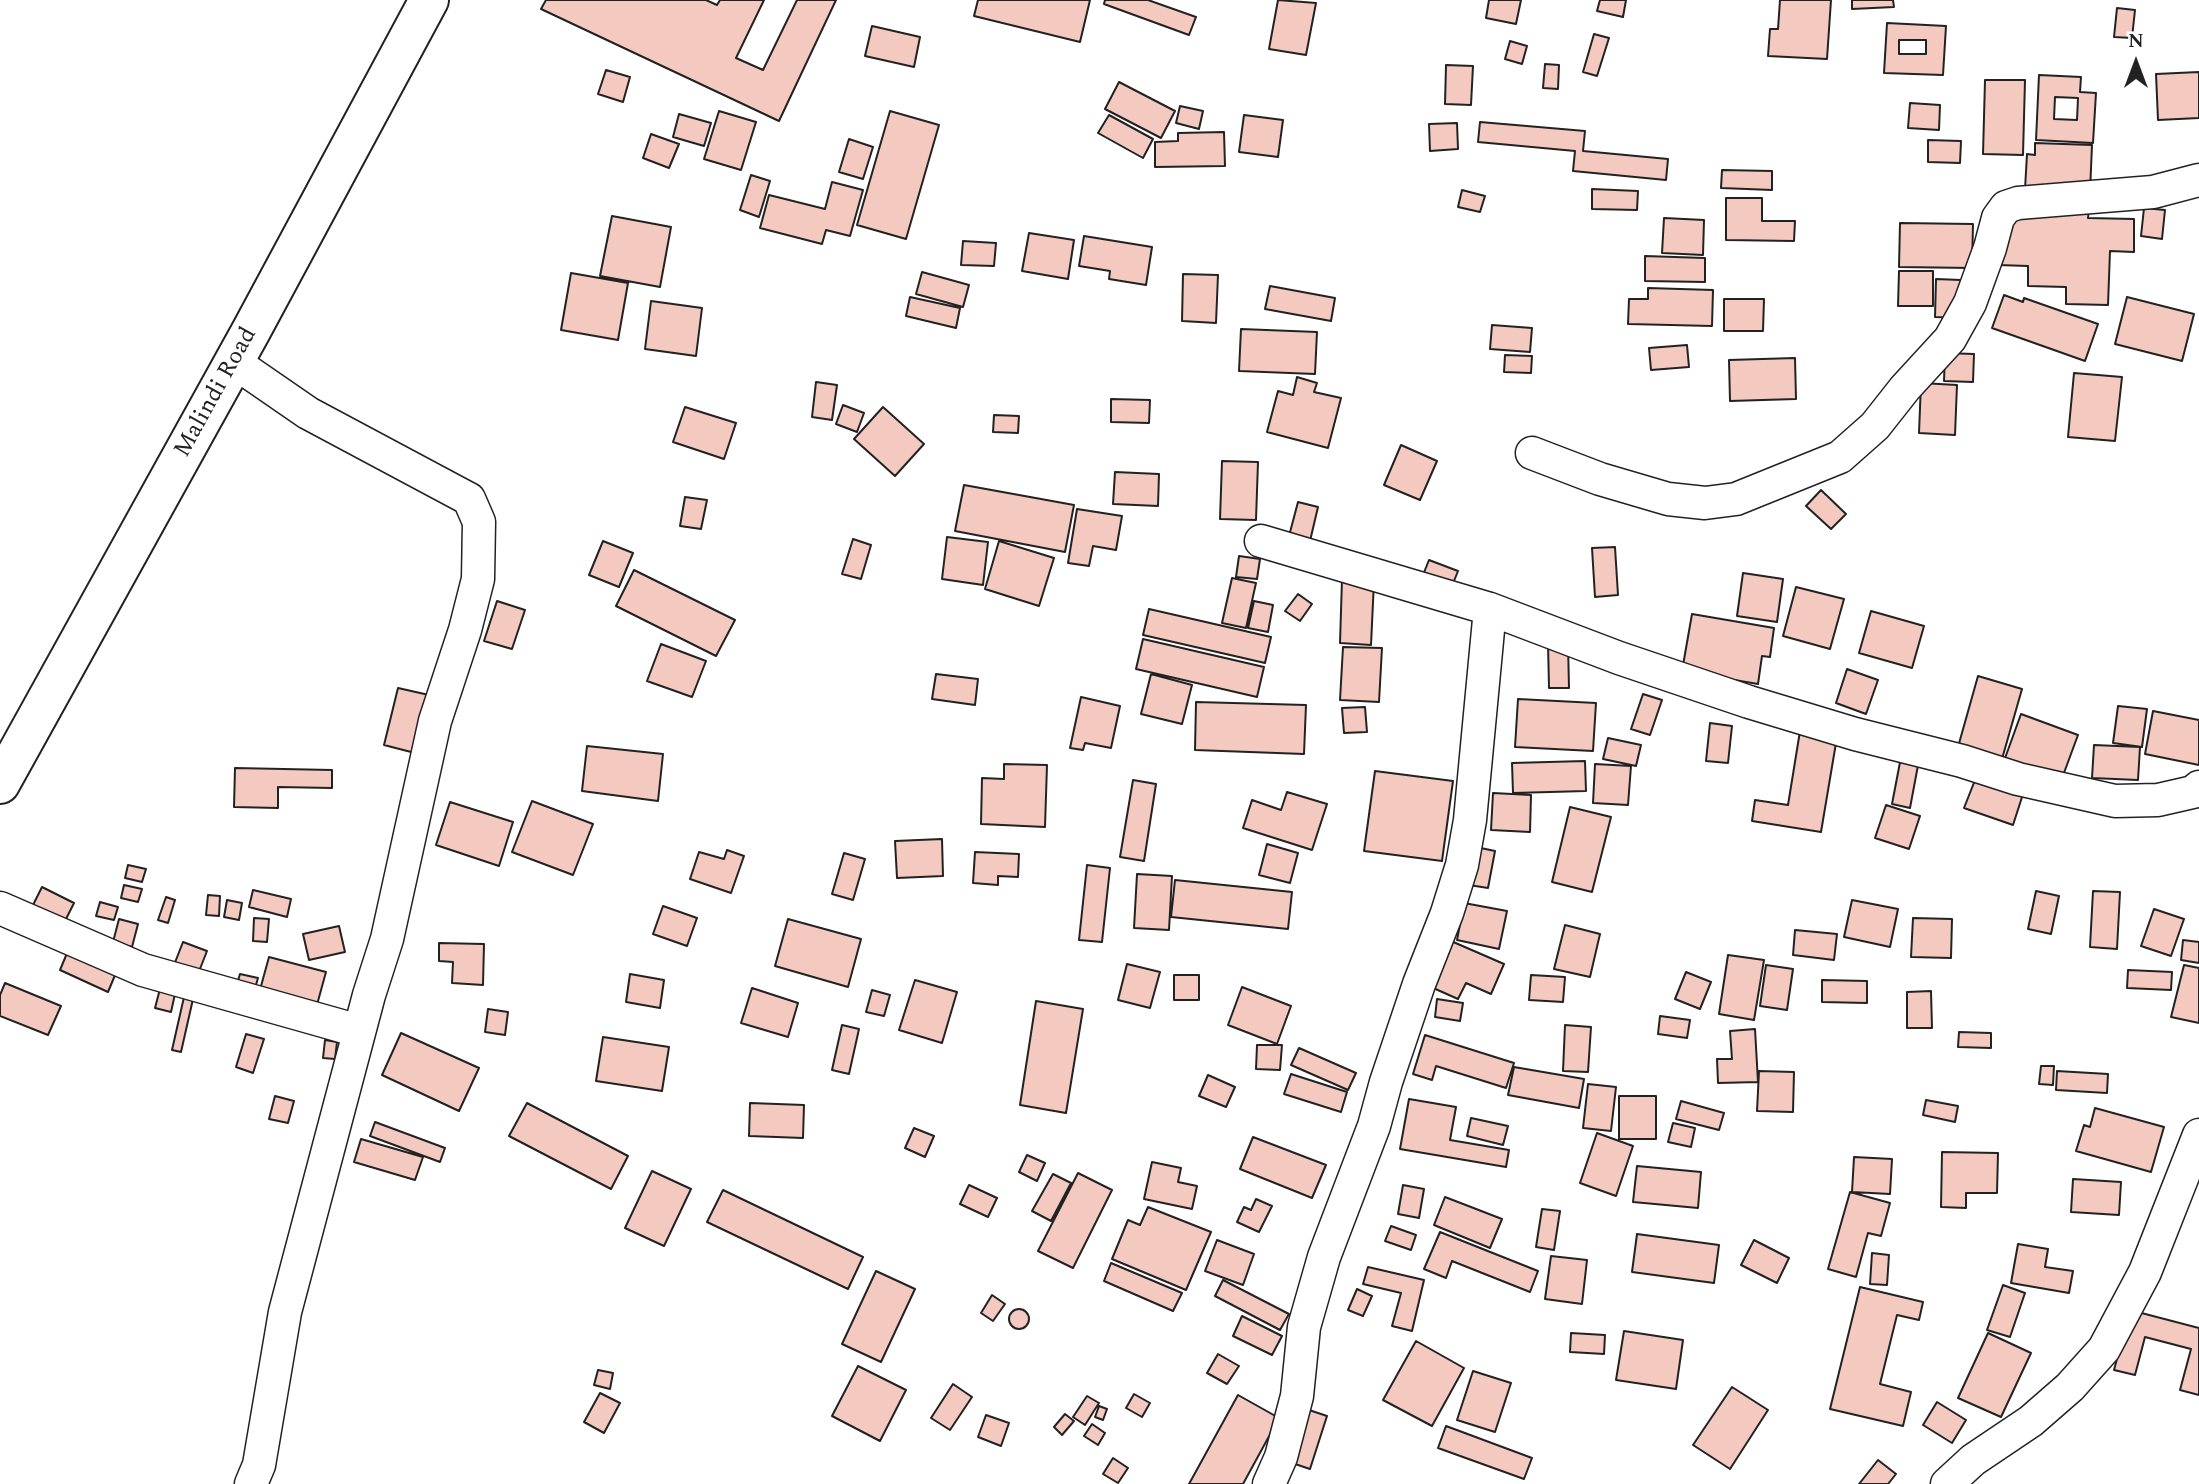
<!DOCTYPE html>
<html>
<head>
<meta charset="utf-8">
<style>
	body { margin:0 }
	#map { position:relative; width:2199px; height:1484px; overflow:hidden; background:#fff; font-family:Spectral,serif }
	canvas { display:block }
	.north { position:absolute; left:2101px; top:28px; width:70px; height:70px; -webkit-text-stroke:5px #fff; paint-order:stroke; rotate:0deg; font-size:19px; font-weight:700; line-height:28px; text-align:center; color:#222 }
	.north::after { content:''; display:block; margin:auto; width:24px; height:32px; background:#222; clip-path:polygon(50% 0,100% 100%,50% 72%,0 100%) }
</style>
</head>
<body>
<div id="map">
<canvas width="2199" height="1484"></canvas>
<div class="north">N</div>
</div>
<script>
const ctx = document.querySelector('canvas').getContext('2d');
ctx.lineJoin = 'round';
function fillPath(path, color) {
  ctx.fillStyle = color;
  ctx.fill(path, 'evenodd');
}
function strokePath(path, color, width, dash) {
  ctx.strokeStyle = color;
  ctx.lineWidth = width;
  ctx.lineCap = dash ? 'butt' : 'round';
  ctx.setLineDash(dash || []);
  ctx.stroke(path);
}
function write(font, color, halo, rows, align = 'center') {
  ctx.font = font + ' Spectral,serif';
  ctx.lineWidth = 5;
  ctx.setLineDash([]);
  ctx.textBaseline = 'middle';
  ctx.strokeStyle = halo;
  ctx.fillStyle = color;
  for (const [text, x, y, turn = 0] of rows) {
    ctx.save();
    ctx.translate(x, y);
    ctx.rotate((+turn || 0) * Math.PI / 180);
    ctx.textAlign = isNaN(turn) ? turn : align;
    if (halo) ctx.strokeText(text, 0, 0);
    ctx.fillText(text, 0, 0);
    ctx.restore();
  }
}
const building = new Path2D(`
	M546,0H706L717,5L720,0H764L736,58L763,70L797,0H836L779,121L541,9Z
	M978,0H1090L1080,42L974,16Z
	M1105,0H1148L1196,17L1189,35L1104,4Z
	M1278,0L1316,3L1306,55L1269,49Z
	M1489,0H1521L1516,24L1486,18Z
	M1600,0H1626L1623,17L1597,11Z
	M1780,0H1831L1827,59L1768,56L1770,29H1778Z
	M1852,0H1893L1894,7L1852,9Z
	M2117,8L2135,10L2132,38L2114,37Z
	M1887,23L1946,26L1943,75L1884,73ZM1899,40H1926V54H1899Z
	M872,26L920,37L914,67L865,56Z
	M1594,34L1609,38L1597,76L1583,72Z
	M1510,41L1527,46L1522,64L1505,59Z
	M1545,64L1559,65L1558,89L1543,88Z
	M1446,65L1473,66L1471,105L1445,104Z
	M606,70L630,77L623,102L598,94Z
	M2199,72V118L2158,120L2156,74Z
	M2039,75L2081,77L2080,92L2096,93L2093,143L2036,140ZM2055,97L2078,98L2077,120L2054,119Z
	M1985,80H2025L2023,155L1983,154Z
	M1119,82L1175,111L1161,138L1105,109Z
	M1910,103L1940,105L1939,130L1908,128Z
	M1180,106L1203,111L1199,129L1176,123Z
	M719,111L756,122L741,170L704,159Z
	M890,111L939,125L906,239L857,225Z
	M679,114L711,123L704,146L673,137Z
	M1109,115L1153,139L1143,158L1098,133Z
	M1244,115L1283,120L1278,157L1239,152Z
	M1480,122L1585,131L1583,151L1668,159L1666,180L1573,171L1575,151L1478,142Z
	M1457,123L1458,149L1430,151L1429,124Z
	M1224,132L1225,166L1155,167V142L1178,141V133Z
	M651,134L679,144L669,168L643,158Z
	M849,139L873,147L863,179L839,172Z
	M1928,140L1961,141L1960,163L1928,162Z
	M2035,143L2092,145L2090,192L2025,189L2027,154L2035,155Z
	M1722,170L1772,171V190L1721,188Z
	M751,175L770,181L759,217L740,210Z
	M832,182L863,190L850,236L826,230L822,244L760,228L769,195L825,209Z
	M1592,189L1638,191L1637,210L1592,209Z
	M1462,190L1485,196L1480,212L1458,207Z
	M1726,198H1762V221H1795L1794,241L1726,240Z
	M2144,208L2165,210L2162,239L2141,236Z
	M2089,209L2088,218L2134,219V252L2110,251L2108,305L2066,304V287L2028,286V266L1998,265L1999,220Z
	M612,216L671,227L660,287L600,276Z
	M1664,218L1704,220L1703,255L1662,253Z
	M1900,223L1973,224L1972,268L1899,267Z
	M1029,233L1074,240L1068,279L1022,271Z
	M1084,236L1152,247L1146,285L1109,279L1110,271L1079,266Z
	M963,241L996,243L994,266L961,265Z
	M1645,256L1705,258V282L1645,281Z
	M1899,271H1933V306H1898Z
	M922,272L969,285L963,307L916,294Z
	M571,273L628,283L618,340L561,330Z
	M1183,274L1218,275L1216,323L1182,321Z
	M1936,279L1961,280L1960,318L1935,317Z
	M1270,286L1335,298L1331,321L1265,309Z
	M1648,288L1713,290L1712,326L1628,324L1629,299H1648Z
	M2004,295L2023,302L2024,298L2098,324L2085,361L1992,328Z
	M910,297L960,308L956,328L906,316Z
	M2127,297L2194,314L2182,361L2115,344Z
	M1724,299H1764L1763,331H1724Z
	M651,301L702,308L696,356L645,349Z
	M1492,325L1532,328L1530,352L1490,349Z
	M1241,329L1317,332L1315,374L1239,371Z
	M1687,345L1689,367L1651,370L1649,348Z
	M1945,353L1974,354L1973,382L1944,381Z
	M1505,355L1532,356L1531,373L1504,372Z
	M1795,358L1796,399L1730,401L1729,360Z
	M2074,373L2122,377L2115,441L2068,437Z
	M1297,377L1317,383L1314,392L1341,398L1328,448L1267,432L1278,391L1293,395Z
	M816,382L837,385L832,420L812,417Z
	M1921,383L1957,385L1955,435L1919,433Z
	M1111,399L1150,400L1149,423L1111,422Z
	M843,405L864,413L857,432L836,424Z
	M685,407L736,423L724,459L673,442Z
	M883,407L924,444L895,476L854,439Z
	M994,415L1019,416L1018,433L993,432Z
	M1401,445L1437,461L1420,500L1384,485Z
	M1222,461L1258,462L1256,520L1220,519Z
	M1115,472L1159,474L1158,506L1113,504Z
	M964,485L1074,505L1065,552L955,531Z
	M1821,490L1846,514L1831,529L1806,506Z
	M685,497L707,500L701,529L680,526Z
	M1298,502L1318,507L1310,541L1289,536Z
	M1077,509L1122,516L1116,550L1093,546L1089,566L1068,563Z
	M947,537L988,542L983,585L942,579Z
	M853,539L871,545L861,579L842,574Z
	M603,541L633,553L619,587L589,575Z
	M999,541L1054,558L1039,606L985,589Z
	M1615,547L1618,595L1595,597L1592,548Z
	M1239,556L1260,559L1257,579L1236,577Z
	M1429,560L1458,571L1450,591L1421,580Z
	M634,570L735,620L716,656L616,606Z
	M1743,573L1783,579L1777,622L1737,616Z
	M1232,578L1256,583L1246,628L1222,623Z
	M1342,579L1374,581L1371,645L1340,643Z
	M1796,587L1844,599L1830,649L1783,636Z
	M1298,594L1312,604L1300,621L1285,611Z
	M497,601L525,610L512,649L484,641Z
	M1254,601L1273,605L1268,632L1248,628Z
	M1149,609L1271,637L1265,663L1143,635Z
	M1871,611L1924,626L1912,668L1859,653Z
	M1692,614L1774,628L1770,657L1762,656L1758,684L1682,671Z
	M1143,639L1264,667L1257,697L1136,669Z
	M1548,643H1568L1569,688H1549Z
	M661,644L706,661L692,697L647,681Z
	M1343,647L1382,648L1379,702L1340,700Z
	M1847,669L1878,680L1866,714L1836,703Z
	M936,674L978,679L975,705L932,699Z
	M1151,674L1192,685L1182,724L1141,714Z
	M1978,676L2022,689L2002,759L1958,747Z
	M398,688L429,695L415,753L384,745Z
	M1643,694L1662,700L1650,735L1631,729Z
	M1081,697L1120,706L1111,748L1085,743L1083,750L1070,748Z
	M1518,699L1596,703L1593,751L1515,747Z
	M1196,702L1306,705L1304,754L1195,750Z
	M2118,706L2147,709L2142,747L2113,743Z
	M1365,707L1367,732L1344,733L1342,708Z
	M2153,711L2199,720V765L2145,754Z
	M2021,714L2078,735L2061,781L2004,761Z
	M1710,723L1732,726L1728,763L1706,761Z
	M1800,731L1837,737L1821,832L1752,821L1755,800L1788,805Z
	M1608,738L1641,745L1636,766L1603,759Z
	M2094,745L2140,747L2138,780L2092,778Z
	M587,746L663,754L658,801L582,791Z
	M1901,757L1919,760L1910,808L1892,804Z
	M1585,761L1586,791L1513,793L1512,763Z
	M1004,764L1047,765L1045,827L981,824L982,778L1004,779Z
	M1595,764L1631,766L1628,805L1593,803Z
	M235,768L332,770V788L278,787V808L234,807Z
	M1375,771L1453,781L1442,861L1364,851Z
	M1977,775L2024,791L2013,825L1964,808Z
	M1133,780L1156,784L1144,861L1120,857Z
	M1287,792L1327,804L1312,850L1243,828L1252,800L1281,810Z
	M1493,793L1531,795L1530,832L1491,830Z
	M532,801L593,824L573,875L512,852Z
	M450,802L513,822L499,866L436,845Z
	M1886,805L1920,816L1909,849L1875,838Z
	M1570,807L1611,817L1592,892L1552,882Z
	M942,839L943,876L897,878L895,841Z
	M1267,844L1298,853L1290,883L1259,875Z
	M1476,847L1495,851L1488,888L1469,885Z
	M727,850L744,856L731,893L690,879L699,852L724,859Z
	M975,852L1019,854L1018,877L998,876V885L973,883Z
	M844,853L865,859L853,900L832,894Z
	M128,865L146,869L142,882L125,878Z
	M1087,865L1110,868L1102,942L1079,940Z
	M1137,874L1172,876L1169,930L1134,928Z
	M1175,880L1292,892L1288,929L1171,917Z
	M124,885L142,889L138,902L121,898Z
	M42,887L74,903L60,931L28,915Z
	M253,890L291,899L287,917L249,907Z
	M2036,891L2059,896L2051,934L2028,929Z
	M2093,891L2120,892L2117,949L2090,947Z
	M208,895L220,896L219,916L206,915Z
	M166,897L175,900L168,923L158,920Z
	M227,900L242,903L239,920L224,917Z
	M1852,900L1898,909L1890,947L1844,937Z
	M100,902L118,907L114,920L96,916Z
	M1464,903L1507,911L1499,949L1457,940Z
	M663,906L697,918L687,946L653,934Z
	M2154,909L2184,919L2171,956L2141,946Z
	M254,918L269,919L267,942L253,941Z
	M1913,918L1952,919L1951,958L1911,957Z
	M119,919L138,924L132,947L113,942Z
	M788,919L861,939L848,987L775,966Z
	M1565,925L1600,934L1590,977L1554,969Z
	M339,926L345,952L309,960L303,934Z
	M1795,930L1837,934L1834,960L1793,955Z
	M2183,940L2199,942V963L2181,960Z
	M1451,941L1504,964L1491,994L1466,983L1458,999L1431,987Z
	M183,942L207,951L198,974L174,965Z
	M439,943L484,944L483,985L452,983L453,962L439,961Z
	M70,946L118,968L108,992L60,970Z
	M1728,955L1764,960L1754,1020L1719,1014Z
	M269,957L326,972L315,1012L258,997Z
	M1127,964L1160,972L1150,1008L1118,1000Z
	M1766,965L1793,969L1787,1010L1760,1006Z
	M2184,965L2199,968V1023L2171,1017Z
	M2128,970L2172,972L2171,990L2127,988Z
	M1686,972L1711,982L1700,1009L1675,999Z
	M240,974L258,978L254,992L236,987Z
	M630,974L664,980L660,1008L626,1002Z
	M1174,975H1199V1000H1174Z
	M1531,975L1565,977L1563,1002L1529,1000Z
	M915,980L957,992L942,1043L899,1030Z
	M1822,980L1867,981V1003L1822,1002Z
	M162,981L177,985L171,1012L155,1008Z
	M5,983L61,1006L48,1035L0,1016V995Z
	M1242,987L1291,1006L1277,1044L1228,1025Z
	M752,988L798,1003L788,1037L741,1023Z
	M872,990L890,995L884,1016L866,1012Z
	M1931,991L1932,1028H1907V992Z
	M184,997L193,999L181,1052L172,1050Z
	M1437,999L1463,1003L1460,1021L1435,1017Z
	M1036,1001L1083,1009L1066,1113L1020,1105Z
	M488,1009L508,1012L505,1035L485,1032Z
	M1660,1016L1690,1020L1687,1038L1658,1034Z
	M842,1025L859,1029L849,1074L832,1070Z
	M1565,1025L1591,1027L1588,1072L1563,1071Z
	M1755,1029L1758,1082L1718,1083L1717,1059H1732L1730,1031Z
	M1959,1032L1991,1033V1048L1958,1047Z
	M401,1033L479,1068L459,1111L382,1075Z
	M246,1034L264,1039L253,1073L236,1067Z
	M1425,1035L1514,1063L1506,1088L1436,1066L1432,1080L1413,1074Z
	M603,1037L669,1047L662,1091L596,1081Z
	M325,1040L337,1042L335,1059L323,1058Z
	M1257,1045H1282L1280,1070L1256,1069Z
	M1299,1048L1356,1073L1348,1090L1291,1065Z
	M2041,1066H2054L2053,1085L2039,1084Z
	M1514,1067L1584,1079L1579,1108L1508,1095Z
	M1759,1071L1794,1072L1793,1112L1757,1111Z
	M2057,1071L2108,1074L2107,1093L2056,1090Z
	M1291,1074L1347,1092L1341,1112L1284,1094Z
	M1208,1075L1235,1087L1226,1107L1199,1096Z
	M1588,1084L1616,1087L1611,1131L1583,1128Z
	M275,1096L294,1101L288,1123L269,1119Z
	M1619,1096H1656V1139H1619Z
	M1409,1099L1456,1107L1450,1140L1509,1150L1506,1167L1400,1149Z
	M1926,1100L1958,1106L1955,1122L1923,1115Z
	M1681,1101L1724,1113L1719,1130L1676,1119Z
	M527,1103L628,1156L611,1189L509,1136Z
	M750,1103L804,1105L803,1138L749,1136Z
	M2095,1108L2164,1127L2151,1172L2076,1151L2084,1125L2090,1127Z
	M1471,1118L1508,1126L1503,1145L1467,1136Z
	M375,1122L445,1148L440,1162L370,1136Z
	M1673,1123L1695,1128L1691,1147L1668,1142Z
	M914,1128L934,1136L925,1157L905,1148Z
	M1597,1133L1633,1146L1616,1196L1580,1183Z
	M1253,1137L1326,1165L1312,1198L1240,1169Z
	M361,1139L423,1157L415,1180L354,1162Z
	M1942,1152L1998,1153L1997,1193H1966V1208L1941,1207Z
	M1027,1155L1045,1163L1037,1181L1019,1172Z
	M1854,1157L1892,1159L1890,1194L1852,1192Z
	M1152,1162L1181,1168L1178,1182L1197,1186L1192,1209L1144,1199Z
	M1637,1166L1701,1172L1698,1208L1633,1202Z
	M652,1171L691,1189L664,1246L625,1228Z
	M1078,1173L1112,1190L1073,1268L1038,1251Z
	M1053,1174L1071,1183L1051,1221L1032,1211Z
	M2073,1179L2121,1182L2119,1215L2071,1212Z
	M969,1185L997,1198L988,1217L960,1204Z
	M1403,1185L1424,1189L1419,1218L1398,1214Z
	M723,1190L863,1257L848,1289L707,1222Z
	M1850,1192L1890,1203L1881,1236L1868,1233L1856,1277L1828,1269Z
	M1445,1197L1502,1219L1490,1248L1434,1225Z
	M1256,1199L1272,1206L1259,1232L1237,1222L1244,1207L1251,1210Z
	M1148,1207L1211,1232L1186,1290L1112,1259L1128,1220L1140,1225Z
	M1542,1209L1560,1211L1554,1250L1536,1247Z
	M1391,1226L1416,1235L1411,1250L1385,1241Z
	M1440,1232L1538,1271L1530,1292L1452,1261L1446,1278L1424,1269Z
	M1637,1234L1719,1245L1714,1283L1632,1272Z
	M1217,1240L1254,1254L1243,1285L1205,1271Z
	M1754,1240L1789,1258L1777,1283L1741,1265Z
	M2018,1244L2048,1249L2045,1267L2073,1271L2069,1293L2011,1283Z
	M1872,1253L1889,1255L1887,1285L1870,1284Z
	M1551,1256L1587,1260L1582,1304L1545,1299Z
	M1111,1263L1182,1293L1173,1311L1104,1281Z
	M1368,1267L1424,1280L1412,1331L1392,1326L1401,1293L1363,1284Z
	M876,1271L915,1289L881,1362L842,1344Z
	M1223,1280L1289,1314L1280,1330L1215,1296Z
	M2003,1285L2025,1293L2010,1337L1987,1330Z
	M1860,1287L1923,1302L1919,1320L1897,1315L1880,1384L1911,1392L1903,1426L1830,1409Z
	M1357,1289L1372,1296L1363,1316L1348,1310Z
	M992,1295L1005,1304L993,1321L981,1313Z
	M1009 1319a10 10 0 1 1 20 0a10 10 0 1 1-20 0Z
	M2130,1310L2199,1328V1395L2180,1390L2191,1349L2145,1337L2135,1375L2114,1370Z
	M1242,1316L1282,1336L1272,1355L1233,1336Z
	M1624,1331L1683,1340L1676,1389L1616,1380Z
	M1571,1333L1605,1335L1604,1354L1570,1352Z
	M1988,1333L2031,1353L2001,1417L1958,1398Z
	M1416,1341L1464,1368L1432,1426L1383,1400Z
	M1218,1354L1239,1366L1227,1384L1207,1373Z
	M858,1366L906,1390L880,1441L832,1416Z
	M598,1370L613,1373L610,1389L594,1385Z
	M1473,1371L1511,1383L1495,1432L1457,1420Z
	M953,1384L972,1397L950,1430L931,1418Z
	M1732,1387L1768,1410L1730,1469L1693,1445Z
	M600,1393L620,1403L604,1433L584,1422Z
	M1134,1394L1150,1403L1142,1417L1126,1408Z
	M1238,1395L1279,1418L1243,1484H1189Z
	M1087,1396L1099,1403L1085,1425L1073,1417Z
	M1937,1402L1966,1420L1952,1443L1923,1425Z
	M1099,1406L1107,1409L1103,1420L1095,1417Z
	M1303,1408L1327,1416L1310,1469L1286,1461Z
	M1065,1414L1074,1421L1062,1435L1054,1427Z
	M986,1415L1009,1423L1001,1446L978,1437Z
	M1092,1424L1105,1433L1098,1445L1084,1436Z
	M1446,1426L1532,1458L1524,1479L1438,1448Z
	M1113,1458L1128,1468L1118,1483L1103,1474Z
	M1878,1460L1896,1474L1888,1484H1859Z`);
fillPath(building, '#f3c9c0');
strokePath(building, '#222', 2);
const minor = new Path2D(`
	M234,362L308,413L469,499L479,522L478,579L465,630L435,721L387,939L369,995L285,1312L259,1465L251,1484
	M1532,453L1600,479L1668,499L1705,503L1736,499L1840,457L1875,426L1905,388L1950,339L1970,303L1990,248L1998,218L2006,207L2018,203L2153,192L2199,180
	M1261,541L1490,609L1619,658L1749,702L1855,734L1962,761L2018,779L2115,801L2158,800L2193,792L2199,787
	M0,908L143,970L359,1031
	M1269,1484L1281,1457L1297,1396L1304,1327L1324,1257L1374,1126L1386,1082L1419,984L1447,913L1462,865L1470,820L1490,609
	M1947,1484L1973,1460L2031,1421L2070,1387L2104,1349L2145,1272L2199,1135`);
const highway = new Path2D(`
	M0,784L251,331L429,0`);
strokePath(minor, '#222', 35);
strokePath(highway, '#222', 42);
strokePath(minor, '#fff', 32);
strokePath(highway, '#fff', 38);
write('24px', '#222', '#fff', [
	["Malindi Road",217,393,-61]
]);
</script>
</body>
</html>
